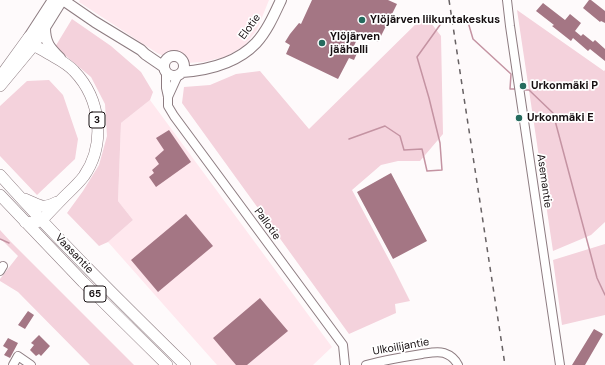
<!DOCTYPE html>
<html>
<head>
<meta charset="utf-8">
<style>
	body { margin:0 }
	canvas { display:block; background:#fefafb }
</style>
</head>
<body>
<canvas width="605" height="365"></canvas>
<script>
const ctx = document.querySelector('canvas').getContext('2d');
ctx.lineJoin = 'round';
function fillPath(path, color) {
  ctx.fillStyle = color;
  ctx.fill(path, 'evenodd');
}
function strokePath(path, color, width, dash) {
  ctx.strokeStyle = color;
  ctx.lineWidth = width;
  ctx.lineCap = dash ? 'butt' : 'round';
  ctx.setLineDash(dash || []);
  ctx.stroke(path);
}
function write(font, color, halo, rows, align = 'center') {
  ctx.font = font + ' "DM Sans",sans-serif';
  ctx.lineWidth = 3.5;
  ctx.setLineDash([]);
  ctx.textBaseline = 'middle';
  ctx.strokeStyle = halo;
  ctx.fillStyle = color;
  for (const [text, x, y, turn = 0] of rows) {
    ctx.save();
    ctx.translate(x, y);
    ctx.rotate((+turn || 0) * Math.PI / 180);
    ctx.textAlign = isNaN(turn) ? turn : align;
    if (halo) ctx.strokeText(text, 0, 0);
    ctx.fillText(text, 0, 0);
    ctx.restore();
  }
}
fillPath(new Path2D(`
	M80,0H269L257,30L244,46L225,57L203,62L186,63L170,59L157,53L79,2Z
	M150,100L332,347L313,365H217L108,242L133,220L118,201L121,123Z`), '#ffe8ee');
fillPath(new Path2D(`
	M517,10L604,71L605,70V222L591,235L553,251Z
	M425,15L441,36L443,134L420,161H398L381,165L352,190L394,269L410,301L395,304L396,313L349,334L182,103L184,87L210,85L236,74L260,71L309,129L363,76Z
	M72,19L111,46L141,72L153,92L150,100L121,123L118,201L133,220L108,242L99,246L67,213L83,191L99,165L107,136L105,104L91,77L55,47Z
	M49,80L63,95L78,139L75,159L37,195L0,156V106L27,81Z
	M0,230L11,242L134,365H90L18,292L0,281V279L18,256L0,238Z
	M605,244V315L562,325L553,260Z`), '#f4d2dc');
strokePath(new Path2D(`
	M468,22L473,39L511,74L510,89H516
	M522,90H529L553,113L597,278L605,295
	M349,139L385,126L400,136L404,150L422,149L427,171L442,170L440,143L429,98L417,57L445,18
	M0,239L9,243`), '#c493a2', 1.5);
fillPath(new Path2D(`
	M312,0H388L397,4L378,42L360,33L353,48L358,51L354,60L349,58L338,79L286,54L290,45L285,42L290,34L299,23L301,24Z
	M589,0H591L605,11V23L601,21L600,22L583,8Z
	M543,3L565,20L570,14L581,23L575,31L581,36L583,34L593,42L595,40L605,49V61L590,49L588,51L573,38L571,41L552,26L554,25L536,11Z
	M169,130L191,162L156,187L149,177L154,173L152,170L159,164L155,158L164,150L156,138Z
	M391,173L427,241L393,259L357,192Z
	M186,214L213,246L158,292L131,260Z
	M260,298L288,331L247,365H236L213,338Z
	M28,311L34,315L25,329L18,325Z
	M594,329L603,334L585,365H572Z
	M39,335L50,346L41,356L39,354L36,356L30,350L34,345L31,343Z
	M8,338L18,343L10,358L4,355L8,349L3,346Z`), '#a47684');
const minor = new Path2D(`
	M507,0L510,26L560,365
	M166,71V88L168,97V106L174,116L343,345L345,365
	M168,97L178,75
	M0,271L3,266
	M13,365L18,356L31,365
	M366,365C385,360 403,357 422,354C429,353 437,351 444,353C450,355 455,359 458,365`);
const major = new Path2D(`
	M63,0L95,22L141,50L145,54L164,67
	M45,28C45,43 50,48 60,58
	M29,37L53,0
	M34,45L62,0
	M164 66a10 10 0 1 1 20 0a10 10 0 1 1-20 0Z
	M182,72C209,70 237,63 256,43C267,31 274,15 281,0`);
const highway = new Path2D(`
	M0,77L29,37C30,39 32,43 34,45C36,47 41,49 44,51C55,58 66,62 74,71C101,99 106,144 84,176C78,184 70,191 63,198C56,205 49,213 42,220L34,223L25,222
	M0,86L34,45
	M0,175C59,241 122,303 185,365
	M0,195L83,282L167,365
	M25,199C40,205 41,210 57,202`);
strokePath(minor, '#8d7c81', 10);
strokePath(major, '#8d7c81', 12);
strokePath(highway, '#8d7c81', 12);
strokePath(minor, '#fff', 8);
strokePath(major, '#fff', 10);
strokePath(highway, '#fff', 11);
strokePath(new Path2D(`
	M449,0L505,365`), '#676163', 1.5, [5, 5]);
for (const [x, y, r, color] of [
	[362,20,4,"#256b5e"],
	[322,43,4,"#256b5e"],
	[523,86,4,"#256b5e"],
	[519,118,4,"#256b5e"]
]) {
  const dot = new Path2D();
  dot.arc(x, y, r, 0, 2 * Math.PI);
  ctx.fillStyle = color;
  ctx.fill(dot);
  strokePath(dot, '#fff', 1.5);
}
for (const [x, y, w] of [
	[97,120,16],
	[95,294,22]
]) {
  const box = new Path2D();
  box.roundRect(x - w / 2, y - 8, w, 16, 3);
  ctx.fillStyle = '#fff';
  ctx.fill(box);
  strokePath(box, '#160f11', 1);
}
write('bold 10px', '#160f11', null, [
	["3",97,120],
	["65",95,294]
]);
write('bold 11px', '#160f11', '#fff', [
	["Ylöjärven liikuntakeskus",370,20],
	["Ylöjärven",330,37],
	["jäähalli",330,50],
	["Urkonmäki P",531,86],
	["Urkonmäki E",527,118]
], 'left');
write('11px', '#160f11', '#fff', [
	["Elotie",250,27,-54],
	["Asemantie",544,181,82],
	["Pallotie",267,224,54],
	["Vaasantie",74,254,46],
	["Ulkoilijantie",401,347,-10]
]);
</script>
</body>
</html>
